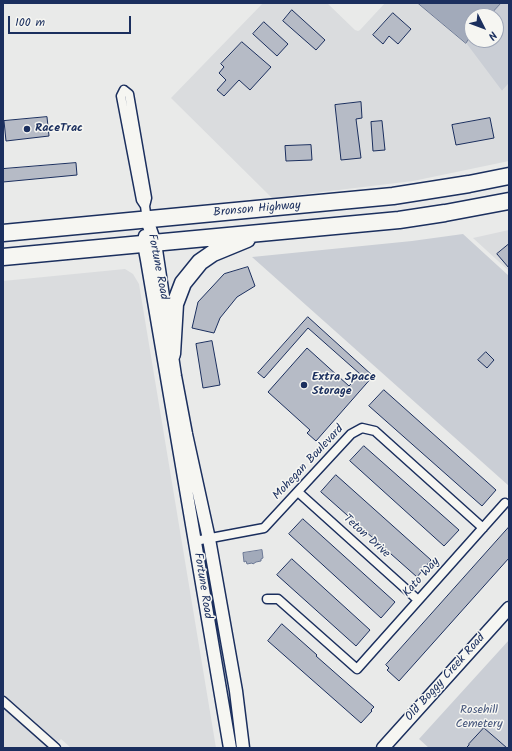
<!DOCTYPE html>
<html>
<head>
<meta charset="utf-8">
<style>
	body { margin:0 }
	#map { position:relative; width:512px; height:751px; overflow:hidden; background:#e9eae9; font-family:Kalam,sans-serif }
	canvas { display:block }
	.frame { position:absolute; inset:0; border:4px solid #1b2f5e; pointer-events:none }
	.north { position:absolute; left:464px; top:8px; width:40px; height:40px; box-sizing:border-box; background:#f6f6f2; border:1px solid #9ea6b7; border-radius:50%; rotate:132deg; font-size:11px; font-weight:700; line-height:16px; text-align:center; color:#1b2f5e }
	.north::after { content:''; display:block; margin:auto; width:14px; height:18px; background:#1b2f5e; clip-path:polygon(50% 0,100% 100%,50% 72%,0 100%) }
	.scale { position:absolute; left:8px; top:16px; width:123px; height:18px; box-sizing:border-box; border:2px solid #1b2f5e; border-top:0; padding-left:5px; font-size:12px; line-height:14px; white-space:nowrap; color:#1b2f5e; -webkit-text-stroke:3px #f6f6f2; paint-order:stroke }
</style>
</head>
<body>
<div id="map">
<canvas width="512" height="751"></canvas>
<div class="frame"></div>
<div class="north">N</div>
<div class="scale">100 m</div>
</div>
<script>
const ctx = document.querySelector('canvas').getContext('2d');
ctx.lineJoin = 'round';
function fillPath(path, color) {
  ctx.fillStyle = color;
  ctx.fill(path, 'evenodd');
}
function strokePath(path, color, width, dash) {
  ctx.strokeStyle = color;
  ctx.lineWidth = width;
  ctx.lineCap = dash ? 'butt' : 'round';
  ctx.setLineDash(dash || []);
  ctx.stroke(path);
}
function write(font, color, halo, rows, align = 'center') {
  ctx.font = font + ' Kalam,sans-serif';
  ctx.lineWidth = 3;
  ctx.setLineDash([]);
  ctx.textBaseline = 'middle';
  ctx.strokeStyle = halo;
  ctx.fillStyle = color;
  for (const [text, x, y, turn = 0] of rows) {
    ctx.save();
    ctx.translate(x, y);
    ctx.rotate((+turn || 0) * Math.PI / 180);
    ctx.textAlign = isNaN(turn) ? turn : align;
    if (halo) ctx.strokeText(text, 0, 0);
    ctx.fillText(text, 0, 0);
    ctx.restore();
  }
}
fillPath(new Path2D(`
	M263,3H327L355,30L358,31L360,30L385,3H418L466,43L502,91L509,83V161L413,181L272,198L171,98Z
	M509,230V271L473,238Z
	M125,269L133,274L139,284L216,748H71L61,739L53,748H3V281Z`), '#dadcde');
fillPath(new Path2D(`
	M501,3H509V83L502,91L466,43L472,34V40H496V16H489Z
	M463,234L509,276V486L252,257L412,241Z
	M509,640V748H429L419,739Z`), '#caced5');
const water = new Path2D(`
	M418,3H501L489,16H472V34L466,43Z
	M262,550L263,558L261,559V561L256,562L253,564L252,563L247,564L246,561L244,562L243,553Z`);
fillPath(water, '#a2aaba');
strokePath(water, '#6c7995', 1);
const building = new Path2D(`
	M292,10L325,40L316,50L283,21Z
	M393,13L411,29L398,44L389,36L383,44L373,35Z
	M264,22L288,44L277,56L253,34Z
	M242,42L271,67L250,90L239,80L224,96L217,90L226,80L219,73L224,67L221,64Z
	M361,102L362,118L356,119L361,158L341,160L335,105Z
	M47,117L49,136L6,141L4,121Z
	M490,118L494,138L456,145L452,125Z
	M382,121L385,150L373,151L371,122Z
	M311,145L312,160L286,161L285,146Z
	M76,163L77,175L3,182V169Z
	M509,244V268L497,254Z
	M248,267L255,286L237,297L220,318L214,333L192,328L198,302L224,274Z
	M308,317L373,376L316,441L307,433L310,430L268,392L307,348L349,386L360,374L308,328L264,378L258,373Z
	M212,341L220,385L203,388L196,344Z
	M486,352L494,360L487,368L478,360Z
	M384,390L496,490L482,506L369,406Z
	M364,446L459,530L444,546L350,461Z
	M336,475L431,560L417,577L321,492Z
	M303,519L395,602L381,618L289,534Z
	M509,527V558L399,681L387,670L389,668L386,665Z
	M292,559L370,630L356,646L277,575Z
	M282,624L317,655L316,656L374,707L371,710L372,711L361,723L268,641Z
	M484,728L507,748H466L469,745V744Z`);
fillPath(building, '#b6bbc6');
strokePath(building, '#1b2f5e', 1);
const street = new Path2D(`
	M145,206L141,200L121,96L124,90L129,94L147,198L145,206L147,220
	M298,492L418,600
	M195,541L264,528L351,434L362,428L375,431L483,528
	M267,599H278L357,669L505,503
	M3,701L56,748`);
const secondary = new Path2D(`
	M147,220L155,243L175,376L186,434L209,539L236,691L243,748
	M145,236L144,244L147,260L230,748
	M383,748L509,608`);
const highway = new Path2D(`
	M3,233L393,196L469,184L509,176
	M3,257L399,220L445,213L509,201
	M172,354L175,304L183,283L200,262L213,253L247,239`);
strokePath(street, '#1b2f5e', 11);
strokePath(secondary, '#1b2f5e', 15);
strokePath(highway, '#1b2f5e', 19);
strokePath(street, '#f6f6f2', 8);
strokePath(secondary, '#f6f6f2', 12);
strokePath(highway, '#f6f6f2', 16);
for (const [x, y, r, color] of [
	[27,129,4,"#1b2f5e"],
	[304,385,4,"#1b2f5e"]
]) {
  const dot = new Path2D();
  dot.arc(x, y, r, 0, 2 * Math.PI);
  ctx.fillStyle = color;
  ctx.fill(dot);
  strokePath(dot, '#f6f6f2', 1.5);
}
write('bold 12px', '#1b2f5e', '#f6f6f2', [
	["RaceTrac",35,129],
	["Extra Space",312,378],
	["Storage",312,392]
], 'left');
write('12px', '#1b2f5e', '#f6f6f2', [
	["Bronson Highway",257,210,-5],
	["Fortune Road",157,267,79],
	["Mohegan Boulevard",309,463,-47],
	["Teton Drive",366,537,42],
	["Kato Way",422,578,-48],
	["Fortune Road",202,586,81],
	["Old Boggy Creek Road",446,678,-48]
]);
write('12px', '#47577c', '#f6f6f2', [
	["Rosehill",479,711],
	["Cemetery",479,725]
]);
</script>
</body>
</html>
